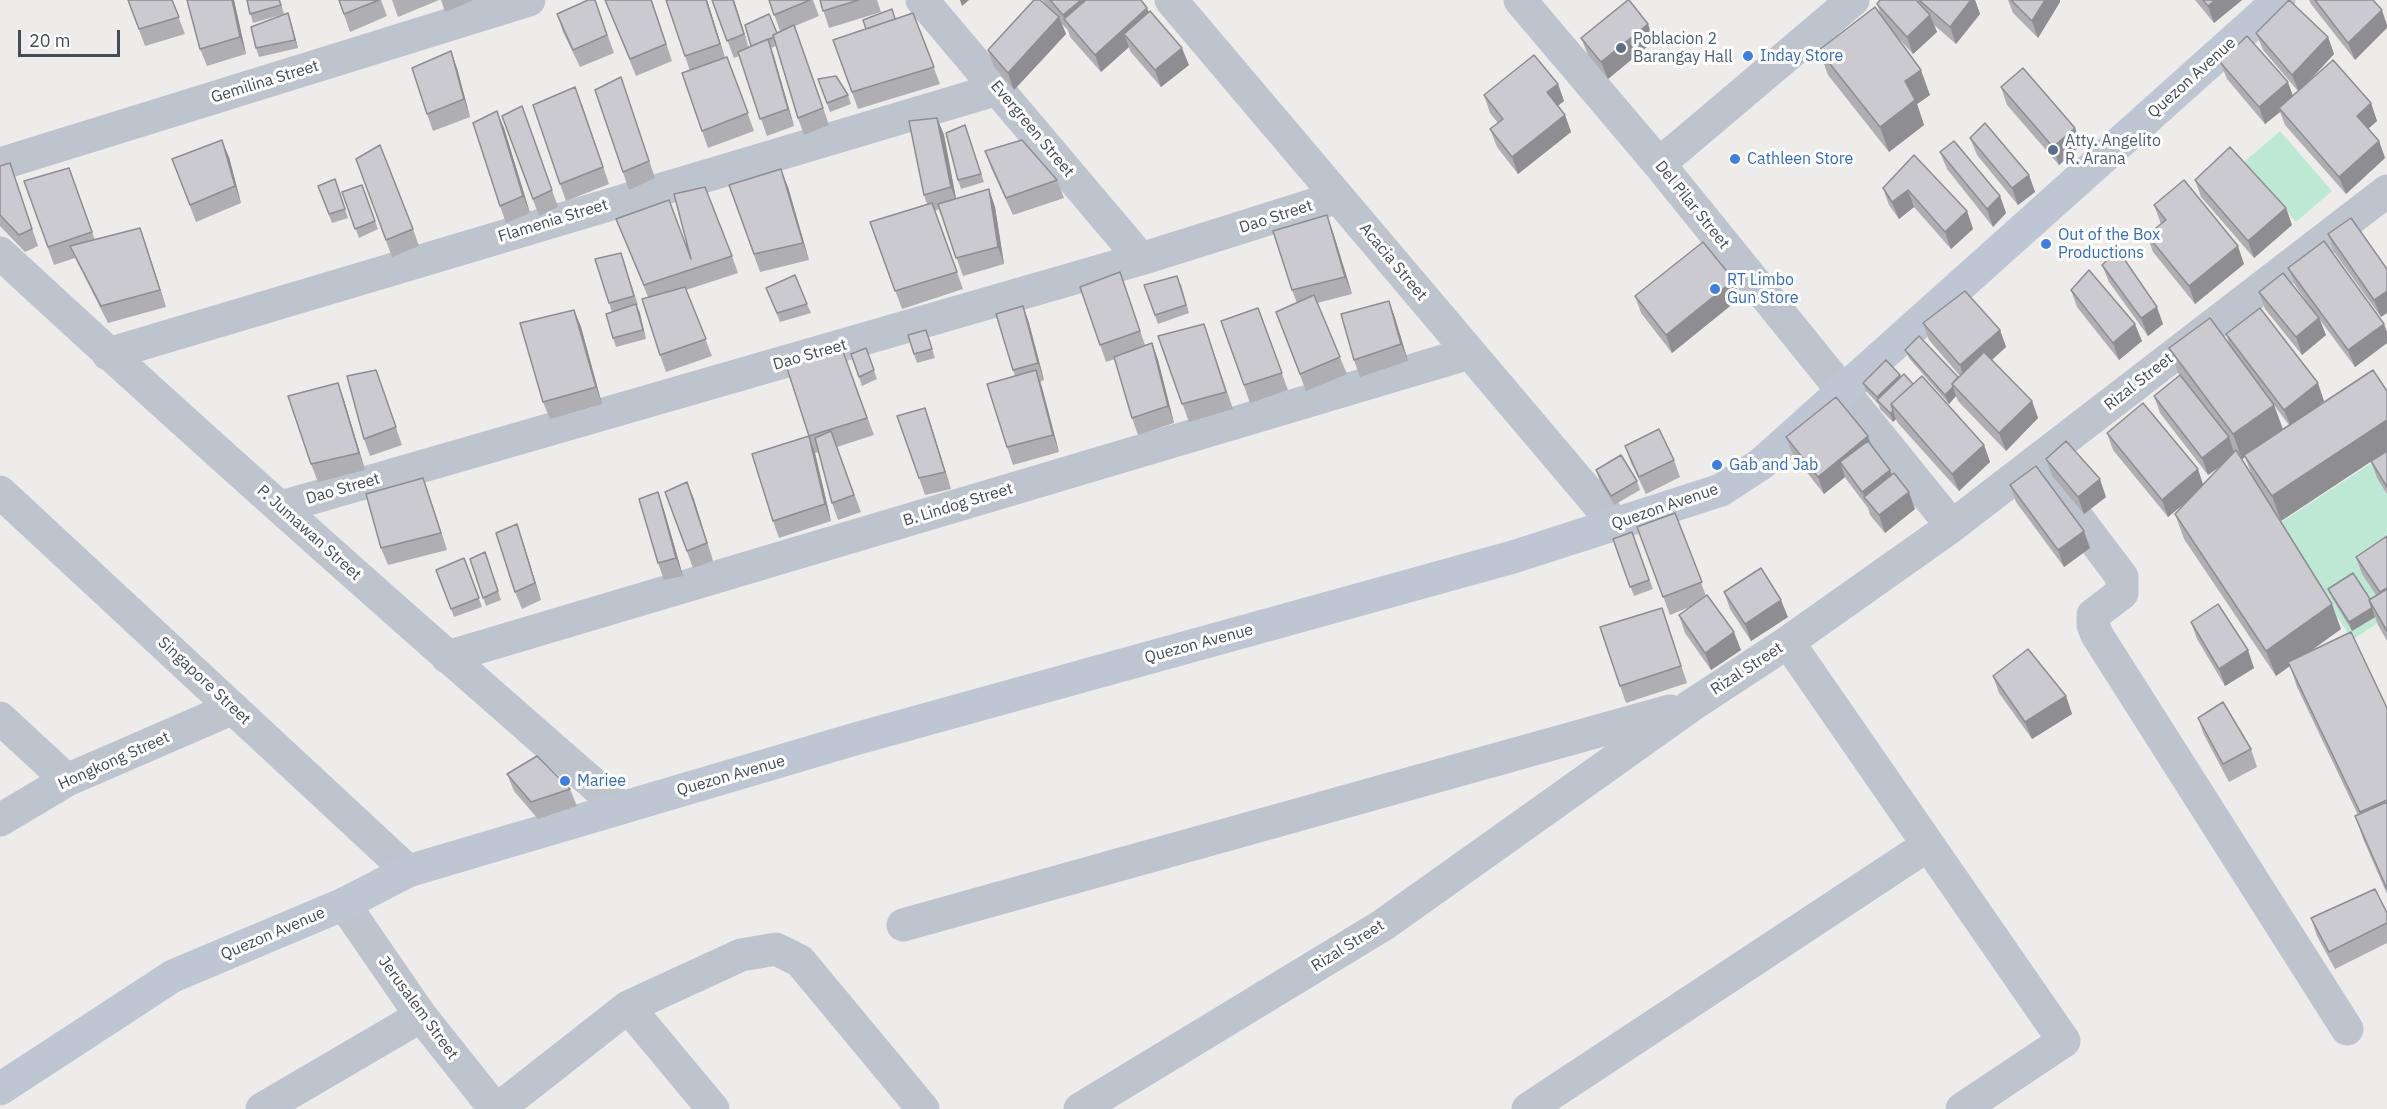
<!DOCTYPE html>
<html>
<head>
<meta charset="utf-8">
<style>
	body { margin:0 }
	#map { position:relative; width:2387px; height:1109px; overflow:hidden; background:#eeeceb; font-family:"IBM Plex Sans",sans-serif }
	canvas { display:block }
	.scale { position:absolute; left:18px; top:30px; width:102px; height:27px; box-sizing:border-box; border:3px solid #464c57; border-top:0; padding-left:8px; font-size:18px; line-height:21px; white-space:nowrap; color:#464c57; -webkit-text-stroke:4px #fff; paint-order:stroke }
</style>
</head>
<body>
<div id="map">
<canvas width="2387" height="1109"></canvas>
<div class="scale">20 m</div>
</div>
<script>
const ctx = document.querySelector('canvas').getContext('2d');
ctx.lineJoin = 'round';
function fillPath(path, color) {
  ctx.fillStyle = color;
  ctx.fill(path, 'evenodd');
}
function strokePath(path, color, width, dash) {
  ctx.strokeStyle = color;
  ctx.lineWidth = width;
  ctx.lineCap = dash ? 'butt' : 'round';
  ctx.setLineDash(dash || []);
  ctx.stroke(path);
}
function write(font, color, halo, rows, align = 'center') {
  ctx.font = font + ' "IBM Plex Sans",sans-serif';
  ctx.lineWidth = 6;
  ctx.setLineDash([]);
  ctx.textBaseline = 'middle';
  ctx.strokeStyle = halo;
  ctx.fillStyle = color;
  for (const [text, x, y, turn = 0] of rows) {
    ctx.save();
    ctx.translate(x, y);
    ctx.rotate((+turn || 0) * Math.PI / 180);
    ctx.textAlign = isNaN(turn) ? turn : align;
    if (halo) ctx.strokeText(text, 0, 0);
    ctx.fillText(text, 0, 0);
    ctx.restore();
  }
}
fillPath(new Path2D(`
	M2280,131L2332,191L2296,222L2244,162Z
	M2387,453V617L2352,640L2280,523Z`), '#bde9d4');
strokePath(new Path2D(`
	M922,0L1141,259
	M1171,0L1615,524
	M1520,0L1659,164L1952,526
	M0,164L529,0
	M1659,164L1853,0
	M0,253C204,442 412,626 621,808
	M108,354L998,89
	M2035,462L2122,577V593L2093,615V625L2097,635L2347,1029
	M0,492L408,871
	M281,507L1141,259L1338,197
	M1788,642L2064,1041L1962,1109
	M447,657L1470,353
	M0,718L67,780
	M0,820L67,780L233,708
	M344,904L421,1016L495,1109
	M903,925L1670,711
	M628,1007L713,1109
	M262,1109L421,1016
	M498,1109L628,1007L741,955L776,949L800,961L923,1109
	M1080,1109L1383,925L1692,705L1788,642L1952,526L2387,191
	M1528,1109L1928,845`), '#bec4cd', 33);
strokePath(new Path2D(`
	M0,1089L173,976L344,904L408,871L855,739L1513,557L1721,490L1761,464L2279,0`), '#bfc6d3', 33);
fillPath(new Path2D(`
	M128,0H172L185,34L145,46Z
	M234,0L246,54L207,66L200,49Z
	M247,0H280L284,14L253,23Z
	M339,0H381L387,16L350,32Z
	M392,0H439L398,17Z
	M441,0H474L445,12Z
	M595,0L614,53L580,67L563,32L557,14Z
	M605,0H652L672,61L636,76Z
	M707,0L725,58L727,57L754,131L708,148L702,131L690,71L685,56Z
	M712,0H734L748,47L780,31L769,0H813L819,16L795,26L829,125L804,135L798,118L776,46L771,48L794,126L767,136L739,56L734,58Z
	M820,0H877L881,12L829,28Z
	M1042,0H1141L1149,12L1189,65L1161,87L1130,51L1129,47L1101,72L1070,37L1068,30L1062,24L1066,34L1014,90L994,67L988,50L1048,7Z
	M1880,0H1975L1980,14L1956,44L1934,25L1937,32L1913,54L1893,32L1930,95L1917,104L1924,125L1889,152L1828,75L1819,50L1881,15L1877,4Z
	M2008,0H2060V2L2038,38L2013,13Z
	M2195,0H2242L2214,23Z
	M2309,0H2373L2355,60L2311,4Z
	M913,13L940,84L858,109L833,40Z
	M291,22L298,48L259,57L256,48Z
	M2256,33L2328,37L2334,54L2308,82L2371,103L2377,121L2368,129L2379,141L2385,158L2346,194L2285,125L2280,112L2265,124L2227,79L2220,62L2293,95L2298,91L2263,50Z
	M1581,38L1654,41L1608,79L1588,55Z
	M457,68L470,117L433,131L427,114Z
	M621,77L655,178L629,190L595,90Z
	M818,79L848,95L851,104L830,112Z
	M1558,84L1564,101L1558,106L1565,115L1571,132L1518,174L1497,147L1490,129L1498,123L1490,113L1484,95Z
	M2001,87L2075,128L2081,145L2059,165L2007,105Z
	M582,104L609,184L566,201L560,184Z
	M522,106L558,207L539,216L502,116Z
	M937,118L944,135L956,199L989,189L995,207L1004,264L963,276L939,209L935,211L963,289L902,309L870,222L927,204L924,195Z
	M965,125L984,182L961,189L958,180Z
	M504,128L530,213L506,223L500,206Z
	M1970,138L2029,175L2035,192L2018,205L1977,155Z
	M985,151L1057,180L1064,198L1013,215L991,168Z
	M1940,152L2000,196L2006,213L1993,227L1947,169Z
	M1914,155L1967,211L1973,229L1951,249L1914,207L1899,219L1889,205L1883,188Z
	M229,157L241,203L196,222L172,159Z
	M356,159L413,229L419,246L392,257Z
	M10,163L38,246L25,252L0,226V166Z
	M69,168L95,240L146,245L166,307L108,323L75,258L54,265L24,181Z
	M335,179L348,218L332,223L318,186Z
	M2195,180L2286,208L2292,225L2254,258L2201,197Z
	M362,185L378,229L359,238L342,192Z
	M729,185L788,187L809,260L760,272Z
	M2154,205L2244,264L2195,304L2153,252L2147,235L2161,224Z
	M616,219L691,259L732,256L738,273L686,290L712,356L666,372L660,355L648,297Z
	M1333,232L1352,294L1317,303L1347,374L1306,391L1276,312L1297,303L1292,290Z
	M2328,234L2387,269L2381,317L2334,252Z
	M624,262L638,305H636L646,339L616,347L613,338L626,308L612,312L609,303Z
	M2102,265L2163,324L2148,336L2109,282Z
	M2288,268L2387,332V343L2355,367L2320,320L2326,335L2302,355L2265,309L2259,292L2312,309L2295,285Z
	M1120,272L1145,345L1152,343L1158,360L1174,423L1138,435L1132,418L1115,359L1106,362L1080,287Z
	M1734,280L1740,298L1672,353L1641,313L1635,296Z
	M1181,284L1189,313L1158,324L1144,285Z
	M766,288L807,304L811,313L780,322Z
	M2071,290L2142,341L2119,360L2077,307Z
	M1389,301L1395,318L1408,361L1360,377L1354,360Z
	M1023,306L1029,323L1044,380L1040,382L1059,452L1013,465L1007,447L1015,376L1013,370Z
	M1258,308L1288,390L1250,403L1221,321Z
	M574,310L581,327L602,404L550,419L543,402Z
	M1923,323L2000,330L2006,347L1992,360L2032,401L2038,418L2006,451L1958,401L1956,396L1949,404L1909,358L1905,350L1958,377L1960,376L1929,340Z
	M926,330L935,358L917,363L914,354Z
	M2226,334L2324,401L2315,408L2387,391V494L2377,478L2371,461L2281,521L2272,507L2341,629L2309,652L2387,708V894L2364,841L2355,816L2358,815L2297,687L2290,666L2276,676L2184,539L2175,514L2189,500L2168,517L2113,450L2107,433L2204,484L2222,465L2208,475L2160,413L2154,396L2185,382L2178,373L2169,348L2230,346ZM2274,405L2289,425L2283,429ZM2245,457L2252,475L2242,459Z
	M1158,336L1210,341L1233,409L1189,422Z
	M841,346L874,435L837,447L861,512L838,520L832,503L819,452L815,453L831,521L779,538L773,521L809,436Z
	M866,348L877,379L862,386L851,354Z
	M1900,375L1901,377L1913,384L1984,445L1990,462L1959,491L1897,422L1896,419L1893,422L1880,409L1879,405L1866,391L1863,383Z
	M338,383L344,400L365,470L318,482L311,464Z
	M382,387L402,445L370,456L364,439Z
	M925,408L951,489L925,495L919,478Z
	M1786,437L1870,443L1890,470L1892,475L1915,509L1885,533L1870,515L1868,508L1846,479L1845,477L1824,494L1793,455Z
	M1625,446L1674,460L1680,477L1646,494L1631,463Z
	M2046,459L2106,497L2084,514L2052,476Z
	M1596,470L1637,481L1640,490L1614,505L1599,479Z
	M687,482L713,561L693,568L665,492Z
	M2010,485L2090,548L2064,567L2016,502Z
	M658,492L664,510L683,576L664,580L658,563Z
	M429,495L447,550L388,565L381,548Z
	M1675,513L1706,596L1741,650L1711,670L1685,633L1679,615L1692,606L1670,615L1637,527Z
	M1632,532L1653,589L1634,596L1613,539Z
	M2387,536V641L2378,625L2375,617L2352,631L2332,598L2328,589L2370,599L2376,595L2362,574L2356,557Z
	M523,542L541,600L522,609L515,592Z
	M485,552L501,600L486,606L470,559Z
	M464,558L482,607L454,617L436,570Z
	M1724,592L1788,617L1751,641L1730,609Z
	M2191,622L2254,668L2225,686L2197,639Z
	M1668,625L1687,683L1626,703L1620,686Z
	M1993,676L2066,696L2072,714L2032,739L1999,693Z
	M2198,718L2251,749L2257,767L2229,782L2204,735Z
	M507,774L570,789L577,806L538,819L514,791Z
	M2387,913V943L2335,969L2317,936L2311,918Z`), '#aeaeb3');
fillPath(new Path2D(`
	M232,0H234L246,54L240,37Z
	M706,0H707L726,61L720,44Z
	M733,0H734L750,51L744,34Z
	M960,0H969L962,6Z
	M1081,0H1097L1065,21L1063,15Z
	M1971,0H1975L1980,14L1956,44L1950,27Z
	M2045,0H2060V2L2038,38L2032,21Z
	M2215,0H2242L2214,23L2208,6Z
	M1147,8L1153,25L1124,34L1129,47L1101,72L1095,55Z
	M2382,10L2387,25V28L2355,60L2348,43Z
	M288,13L291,22L298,48L295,40Z
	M1930,15L1937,32L1913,54L1907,37Z
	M1059,17L1066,34L1014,90L1008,73Z
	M1648,24L1654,41L1608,79L1601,62Z
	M2328,37L2334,54L2299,92L2292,75Z
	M768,39L774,56L794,126L788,109Z
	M1182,48L1189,65L1161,87L1155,70Z
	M451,51L457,68L470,117L464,99Z
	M1921,70L1930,95L1917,104L1924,125L1889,152L1880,127L1905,81Z
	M2288,82L2294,99L2279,108L2280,112L2265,124L2259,107Z
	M1558,84L1564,101L1553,109L1547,92Z
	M2371,103L2377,121L2363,133L2357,116Z
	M497,111L504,128L530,213L523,196Z
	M1565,115L1571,132L1518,174L1512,157Z
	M937,118L944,135L957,204L951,187Z
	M2075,128L2081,145L2059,165L2053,147Z
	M222,140L229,157L241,203L235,186Z
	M2379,141L2385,158L2346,194L2339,177Z
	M781,169L788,187L809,260L803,243Z
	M2029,175L2035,192L2018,205L2012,188Z
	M989,189L995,207L1004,264L998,247Z
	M1908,190L1914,207L1899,219L1892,202Z
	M2000,196L2006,213L1993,227L1987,209Z
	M2286,208L2292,225L2254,258L2248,241Z
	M1967,211L1973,229L1951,249L1945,232Z
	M1327,215L1333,232L1352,294L1345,277Z
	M140,228L146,245L166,307L160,290Z
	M2238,246L2244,264L2195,304L2189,286Z
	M1734,280L1740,298L1672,353L1666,335Z
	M2387,291V313L2381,317L2374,300Z
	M1389,301L1395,318L1408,361L1401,344Z
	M636,304L640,313L646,339L643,330Z
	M1023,306L1029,323L1044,380L1038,363Z
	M2157,307L2163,324L2148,336L2141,318Z
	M574,310L581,327L602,404L596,387Z
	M2319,318L2326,335L2302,355L2296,337Z
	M2135,324L2142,341L2119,360L2113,343Z
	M2384,324L2387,332V343L2355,367L2348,350Z
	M2000,330L2006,347L1966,383L1960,365Z
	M1152,343L1158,360L1174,423L1168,406Z
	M1036,370L1042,387L1059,452L1053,435Z
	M1900,375L1903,384L1878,401L1877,397Z
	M338,383L344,400L365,470L359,453Z
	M2318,383L2324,401L2291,427L2284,410Z
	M1953,387L1956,396L1949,404L1945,395Z
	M2032,401L2038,418L2006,451L1999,433Z
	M2274,405L2283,430L2244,455L2245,457L2242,459L2233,434Z
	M925,408L931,425L951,489L945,472Z
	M1893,411L1896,419L1893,422L1890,413Z
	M2387,420V451L2281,521L2272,496Z
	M809,436L815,453L831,521L825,504Z
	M1868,436L1874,454L1840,462L1845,477L1824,494L1818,477Z
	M2229,437L2235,455L2208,475L2202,458Z
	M1984,445L1990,462L1959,491L1952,474Z
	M2198,469L2204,487L2168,517L2162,500Z
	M1890,470L1897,487L1865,498L1862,492Z
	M423,478L429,495L447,550L441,533Z
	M2100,479L2106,497L2084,514L2078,497Z
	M687,482L694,499L713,561L707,543Z
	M658,492L664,510L683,576L676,558Z
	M1909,492L1915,509L1885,533L1879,515Z
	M517,524L523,542L541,600L535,583Z
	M2084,531L2090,548L2064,567L2058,550Z
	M1781,600L1788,617L1751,641L1745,624Z
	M2332,604L2341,629L2276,676L2266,651Z
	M2372,608L2375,617L2352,631L2349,622Z
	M1734,632L1741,650L1711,670L1705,653Z
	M2248,650L2254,668L2225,686L2219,669Z
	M2066,696L2072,714L2032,739L2025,722Z`), '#8d8d92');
const building = new Path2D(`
	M128,0H172L179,17L139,29Z
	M187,0H232L240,37L200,49Z
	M247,0H279L281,5L250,14Z
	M339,0H379L344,14Z
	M588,0H595L607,35L573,50L557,14Z
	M605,0H651L666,44L630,59Z
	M666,0H706L720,44L685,56Z
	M712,0H733L744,34L727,41Z
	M769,0H810L774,15Z
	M820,0H859L823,11Z
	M1034,0H1040L1059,17L1008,73L988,50Z
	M1050,0H1081L1063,15Z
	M1086,0H1141L1147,8L1095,55L1064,19Z
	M1628,0H1629L1648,24L1601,62L1581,38Z
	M1880,0H1916L1930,15L1907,37L1877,4Z
	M1919,0H1971L1950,27Z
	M2011,0H2045L2032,21Z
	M2203,0H2215L2208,6Z
	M2289,0L2328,37L2292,75L2256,33Z
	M2315,0H2373L2382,10L2348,43Z
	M1875,7L1921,70L1905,81L1915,100L1880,127L1819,50Z
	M892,9L895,19L866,29L863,20Z
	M1150,11L1182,48L1155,70L1124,34Z
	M288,13L295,40L256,48L251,27Z
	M913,13L934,67L852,92L833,40Z
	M769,14L777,33L773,35L774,37L751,46L745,25Z
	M794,25L823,108L798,118L773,35Z
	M2247,36L2288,82L2259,107L2220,62Z
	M768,39L788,109L760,119L738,52Z
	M451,51L464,99L427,114L412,68Z
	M1534,55L1558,84L1547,92L1565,115L1512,157L1490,129L1503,119L1484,95Z
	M727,57L748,113L702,131L682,73Z
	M2333,60L2371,103L2357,116L2379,141L2339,177L2279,108Z
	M2023,68L2075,128L2053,147L2001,87Z
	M836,76L848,95L827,103L818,79Z
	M621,77L649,161L623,172L595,90Z
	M575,87L603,167L560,184L533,105Z
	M522,106L552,190L533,199L502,116Z
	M497,111L523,196L500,206L473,123Z
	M937,118L951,187L924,195L909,121Z
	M1985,123L2029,175L2012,188L1970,138Z
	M965,125L981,174L958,180L946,133Z
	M222,140L235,186L190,205L172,159Z
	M1022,140L1057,180L1006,198L985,151Z
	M1954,141L2000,196L1987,209L1940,152Z
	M380,145L413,229L386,240L356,159Z
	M2230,147L2286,208L2248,241L2195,180Z
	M1914,155L1967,211L1945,232L1908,190L1892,202L1883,188Z
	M10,163L32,229L19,235L0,215V166Z
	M69,168L92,232L48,247L24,181Z
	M781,169L803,243L754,254L729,185Z
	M335,179L345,209L329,214L318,186Z
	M2184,180L2238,246L2189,286L2147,235L2166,220L2154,205Z
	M362,185L375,221L355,229L342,192Z
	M705,187L732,256L644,285L616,219L669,200L691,259L674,194Z
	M989,189L998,247L956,258L938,204Z
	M932,203L957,272L895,291L870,222Z
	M1327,215L1345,277L1292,290L1273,231Z
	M2351,218L2387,269V291L2374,300L2328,234Z
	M140,228L160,290L101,306L70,246Z
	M2324,241L2384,324L2348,350L2288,268Z
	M1703,242L1734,280L1666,335L1635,296Z
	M2118,250L2157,307L2141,318L2102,265Z
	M621,253L634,296L609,303L595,259Z
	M2089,270L2135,324L2113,343L2071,290Z
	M1120,272L1140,331L1100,345L1080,287Z
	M2283,273L2319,318L2296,337L2259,292Z
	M795,275L807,304L777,313L766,288Z
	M1177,276L1186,305L1155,315L1144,285Z
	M685,287L706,339L660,355L642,299Z
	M1965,291L2000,330L1960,365L1923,323Z
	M1314,295L1340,357L1300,374L1276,312Z
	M1389,301L1401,344L1354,360L1341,314Z
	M636,304L643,330L613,338L606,314Z
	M1023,306L1038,363L1013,370L996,314Z
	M1258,308L1282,373L1244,385L1221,321Z
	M2260,308L2318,383L2284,410L2226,334Z
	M574,310L596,387L543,402L520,323Z
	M2210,318L2274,405L2233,434L2169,348Z
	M1204,324L1226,392L1182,404L1158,336Z
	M926,330L932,349L914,354L908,335Z
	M1919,336L1958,377L1952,384L1953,387L1945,395L1905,350Z
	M1152,343L1168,406L1132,418L1114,357Z
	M841,346L867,418L809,436L786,365Z
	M866,348L874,370L859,377L851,354Z
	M1984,352L2032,401L1999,433L1952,384Z
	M1886,360L1900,375L1877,397L1863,383Z
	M376,370L396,427L364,439L347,376Z
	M1036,370L1053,435L1007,447L987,384Z
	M2373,370L2387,391V420L2272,496L2244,455Z
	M1904,374L1913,384L1891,404L1893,411L1890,413L1877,400Z
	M2180,375L2229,437L2202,458L2154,396Z
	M1922,376L1984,445L1952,474L1891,404Z
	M338,383L359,453L311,464L288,396Z
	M1836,397L1868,436L1818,477L1786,437Z
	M2143,403L2198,469L2162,500L2107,433Z
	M925,408L945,472L919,478L897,416Z
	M1659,429L1674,460L1639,477L1625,446Z
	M831,431L854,495L832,503L815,438Z
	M809,436L825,504L773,521L752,454Z
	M1868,441L1890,470L1862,492L1840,462Z
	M2066,441L2100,479L2078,497L2046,459Z
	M2236,450L2332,604L2266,651L2175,514Z
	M2387,451V487L2371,461Z
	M1621,455L1637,481L1611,496L1596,470Z
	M2036,466L2084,531L2058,550L2010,485Z
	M1894,473L1909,492L1879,515L1864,497Z
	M423,478L441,533L381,548L366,494Z
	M687,482L707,543L687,551L665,492Z
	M658,492L676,558L658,563L639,499Z
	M1675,513L1702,582L1663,597L1637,527Z
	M517,524L535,583L515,592L496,533Z
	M1632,532L1649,580L1630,587L1613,539Z
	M2387,536V588L2380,592L2356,557Z
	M485,552L498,591L483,598L470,559Z
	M464,558L479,598L451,609L436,570Z
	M1761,568L1781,600L1745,624L1724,592Z
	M2353,573L2370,599L2369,600L2372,608L2349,622L2328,589Z
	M2387,589V631L2369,600Z
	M1707,595L1734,632L1705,653L1679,615Z
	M2218,604L2248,650L2219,669L2191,622Z
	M1662,608L1681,666L1620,686L1600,627Z
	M2351,632L2387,708V800L2360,812L2288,662Z
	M2028,649L2066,696L2025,722L1993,676Z
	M2223,702L2251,749L2223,764L2198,718Z
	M537,756L570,789L531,802L507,774Z
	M2387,802V889L2355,816Z
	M2375,889L2387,913V923L2329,952L2311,918Z`);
fillPath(building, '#cacad0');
strokePath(building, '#8d8d92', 1.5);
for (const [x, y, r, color] of [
	[1621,48,6,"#5c6f8a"],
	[1748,56,6,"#3f7fe0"],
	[2053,150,6,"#5c6f8a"],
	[1735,159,6,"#3f7fe0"],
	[2046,244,6,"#3f7fe0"],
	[1715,289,6,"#3f7fe0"],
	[1717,465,6,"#3f7fe0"],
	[565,781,6,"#3f7fe0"]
]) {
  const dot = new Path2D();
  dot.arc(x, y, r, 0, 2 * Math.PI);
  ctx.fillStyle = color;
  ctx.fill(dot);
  strokePath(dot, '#fff', 2);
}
write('16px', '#4e5e75', '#fff', [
	["Poblacion 2",1633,39],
	["Barangay Hall",1633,57],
	["Atty. Angelito",2065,141],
	["R. Arana",2065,159]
], 'left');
write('16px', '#366cbe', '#fff', [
	["Inday Store",1760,56],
	["Cathleen Store",1747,159],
	["Out of the Box",2058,235],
	["Productions",2058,253],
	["RT Limbo",1727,280],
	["Gun Store",1727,298],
	["Gab and Jab",1729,465],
	["Mariee",577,781]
], 'left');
write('16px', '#464c57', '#fff', [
	["Quezon Avenue",2192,78,-42],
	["Gemilina Street",265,82,-17],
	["Evergreen Street",1032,129,50],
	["Del Pilar Street",1692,205,51],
	["Dao Street",1276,217,-18],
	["Flamenia Street",553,221,-17],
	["Acacia Street",1393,262,50],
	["Dao Street",810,355,-16],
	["Rizal Street",2139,382,-38],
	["Dao Street",343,489,-16],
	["B. Lindog Street",958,505,-17],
	["Quezon Avenue",1665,507,-19],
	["P. Jumawan Street",309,533,42],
	["Quezon Avenue",1199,644,-15],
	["Rizal Street",1747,669,-33],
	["Singapore Street",204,681,43],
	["Hongkong Street",114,761,-24],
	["Quezon Avenue",731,776,-16],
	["Quezon Avenue",273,934,-23],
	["Rizal Street",1348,946,-32],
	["Jerusalem Street",418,1008,54]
]);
</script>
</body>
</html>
